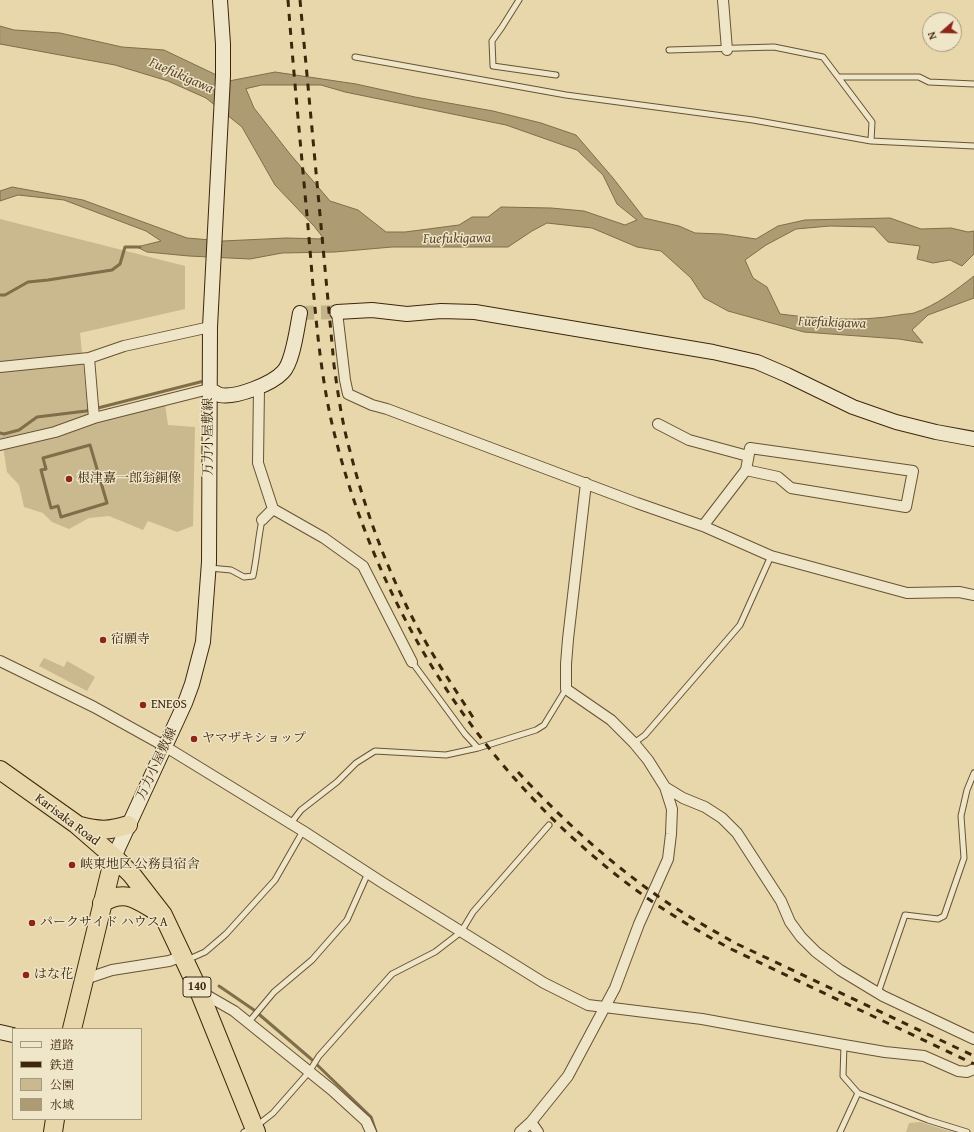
<!DOCTYPE html>
<html>
<head>
<meta charset="utf-8">
<style>
	body { margin:0 }
	#map { position:relative; width:974px; height:1132px; overflow:hidden; background:#e7d7aa; font-family:"Gentium Book Plus","Noto Serif JP",serif }
	canvas { display:block }
	.legend { position:absolute; left:12px; top:1028px; width:130px; height:92px; box-sizing:border-box; background:#efe5c8; border:1px solid #a8997d; margin:0; padding:5px 7px; list-style:none; font-size:12px; color:#3d270c }
	.legend li { display:flex; align-items:center; gap:8px; height:20px }
	.legend b { width:20px; border:1px solid #a8997d }
	.north { position:absolute; left:922px; top:12px; width:40px; height:40px; box-sizing:border-box; background:#efe5c8; border:1px solid #a8997d; border-radius:50%; rotate:250deg; font-size:11px; font-weight:700; line-height:16px; text-align:center; color:#3d270c }
	.north::after { content:''; display:block; margin:auto; width:14px; height:18px; background:#8f2418; clip-path:polygon(50% 0,100% 100%,50% 72%,0 100%) }
</style>
</head>
<body>
<div id="map">
<canvas width="974" height="1132"></canvas>
<ul class="legend">
<li><b style="height:5px;background:#efe5c8"></b>道路</li>
<li><b style="height:5px;background:#3d270c"></b>鉄道</li>
<li><b style="height:11px;background:#cab98f"></b>公園</li>
<li><b style="height:11px;background:#ad9b74"></b>水域</li>
</ul>
<div class="north">N</div>
</div>
<script>
const ctx = document.querySelector('canvas').getContext('2d');
ctx.lineJoin = 'round';
function fillPath(path, color) {
  ctx.fillStyle = color;
  ctx.fill(path, 'evenodd');
}
function strokePath(path, color, width, dash) {
  ctx.strokeStyle = color;
  ctx.lineWidth = width;
  ctx.lineCap = dash ? 'butt' : 'round';
  ctx.setLineDash(dash || []);
  ctx.stroke(path);
}
function write(font, color, halo, rows, align = 'center') {
  ctx.font = font + ' "Gentium Book Plus","Noto Serif JP",serif';
  ctx.lineWidth = 3;
  ctx.setLineDash([]);
  ctx.textBaseline = 'middle';
  ctx.strokeStyle = halo;
  ctx.fillStyle = color;
  for (const [text, x, y, turn = 0] of rows) {
    ctx.save();
    ctx.translate(x, y);
    ctx.rotate((+turn || 0) * Math.PI / 180);
    ctx.textAlign = isNaN(turn) ? turn : align;
    if (halo) ctx.strokeText(text, 0, 0);
    ctx.fillText(text, 0, 0);
    ctx.restore();
  }
}
fillPath(new Path2D(`
	M0,219L185,266V309L80,333L88,415L93,424L165,404L168,425L195,427L193,526L177,532L148,521L143,530L109,516L89,518L69,529L52,522L43,513L24,507L19,485L7,472L2,440H0Z
	M44,658L64,667L67,661L95,677L87,691L39,666Z
	M920,1122L952,1132H906L909,1123Z`), '#cab98f');
const water = new Path2D(`
	M0,26L14,30L60,33L122,47L164,50L229,81L275,72L356,84L415,97L493,111L541,123L576,135L613,178L644,218L679,226L695,233L722,234L756,239L778,226L805,220L890,218L921,229L951,228L968,232L974,231V254L962,266L950,260L933,263L917,259L920,246L888,242L874,227L830,226L796,229L766,245L745,260L753,278L767,287L780,314C819,319 861,322 899,315C904,314 910,314 914,313C937,305 956,290 974,276V298L928,315L912,330L923,343L899,339L804,332L728,311L704,298L691,278L661,251L637,247L592,228L547,223L532,231L508,247H392L335,252L282,253L250,259L189,256L147,252L137,247L161,241L146,231L64,200L18,195L0,201V191L12,187L83,200L187,238L223,241L286,238L324,239L314,226L275,185L242,127L206,98L168,81L115,65L0,44ZM262,85H321L345,92L506,125L577,150L603,175L617,204L637,220L625,225L584,211L551,208L501,207L488,217H472L459,225L405,232H386L358,210L330,201L290,154L254,108L246,89Z`);
fillPath(water, '#ad9b74');
strokePath(water, '#806d4a', 1);
strokePath(new Path2D(`
	M0,295H5L28,282L48,280L112,270L120,264L125,247H140
	M0,433L4,434L19,430L37,417L86,411L204,381
	M90,445L107,503L61,517L58,506L51,508L41,470L46,469L43,458Z
	M219,986L254,1010L310,1058L371,1117L376,1132`), '#806d4a', 3);
strokePath(new Path2D(`
	M300,313L337,312`), '#c5b48a', 14, [14, 7]);
const lane = new Path2D(`
	M519,0L502,27L492,41L493,66L556,75
	M669,50L774,47L823,57L872,122L871,141
	M355,57L566,95L753,120L871,141L974,146
	M839,77H919L929,82L974,84
	M210,568L231,570L244,577L253,576C257,557 258,539 262,520
	M412,662L465,734L478,748
	M634,743L645,735L740,625L771,556
	M291,823L301,810L337,782L356,763L375,751L446,755L478,748L536,730L544,725L566,689
	M187,960L205,952L226,934L275,880L303,831
	M878,993L905,915L938,919L944,916L964,858L961,816L967,790L974,773
	M248,1023L274,992L312,960L347,920L368,873
	M844,1045L843,1076L858,1093L928,1120L967,1132
	M244,1132L254,1128L273,1113L309,1072L319,1056L392,974L435,952L461,932L473,912L549,825
	M840,1132L858,1093`);
const street = new Path2D(`
	M723,0L727,50
	M337,312L345,380L348,394L372,405L387,409L637,503L703,526L771,556L907,593L959,592L974,595
	M89,358L94,418
	M0,367L89,358L124,346L210,327
	M259,387L258,463L273,509
	M658,424L689,440L748,456
	M0,445L55,432L94,418L209,389
	M262,520L273,509L324,538L363,566L412,662
	M703,526L746,470L750,448L913,471L906,507L791,488L778,477L746,470
	M0,661L94,707L166,747L303,831L383,883L544,983L588,1005L702,1019L844,1045L885,1052L924,1056L958,1071L967,1072L974,1069
	M665,787L683,798L705,807L722,818L737,833L781,901L790,922L801,937L816,952L840,970L883,996L974,1039
	M85,979L112,970L169,961L183,956
	M201,992L234,1011L332,1090L366,1121L371,1132
	M531,1122L538,1132
	M520,1132L531,1122L568,1076L615,988L639,924L668,859L671,834L672,809L665,787L648,760L634,743L611,720L566,689V664L568,639L586,483`);
const secondary = new Path2D(`
	M337,312L372,310L407,314L441,311L475,312L713,352L757,362L787,375L853,407L896,422L936,432L974,439
	M209,389C213,391 217,394 220,395C236,398 272,384 283,372C293,362 297,328 300,313
	M114,857L185,703L192,684L203,642L209,562L210,327L223,76V44L220,0
	M0,1032L13,1035`);
const highway = new Path2D(`
	M0,770L76,824L114,857L132,875L163,915L199,991L256,1132
	M80,826C99,831 109,831 128,825
	M102,903C125,889 136,899 156,911
	M72,1029L114,857
	M53,1132L55,1119`);
strokePath(lane, '#685334', 7);
strokePath(street, '#685334', 12);
strokePath(secondary, '#3d270c', 16);
strokePath(highway, '#3d270c', 20);
strokePath(lane, '#efe5c8', 5);
strokePath(street, '#efe5c8', 10);
strokePath(secondary, '#efe5c8', 14);
strokePath(highway, '#e7d7aa', 18);
strokePath(new Path2D(`
	M288,0C294,79 302,159 309,238C314,297 318,357 330,415C373,608 487,786 650,900C676,918 703,934 731,949L974,1064
	M300,0L334,365C338,394 342,423 350,451C364,506 384,562 410,613C429,651 453,686 476,722
	M518,772C559,816 603,857 652,892C678,911 707,927 735,943L974,1056`), '#3d270c', 3, [7, 7]);
for (const [x, y, r, color] of [
	[69,479,4,"#8f2418"],
	[103,640,4,"#8f2418"],
	[143,705,4,"#8f2418"],
	[194,739,4,"#8f2418"],
	[72,865,4,"#8f2418"],
	[32,923,4,"#8f2418"],
	[26,975,4,"#8f2418"]
]) {
  const dot = new Path2D();
  dot.arc(x, y, r, 0, 2 * Math.PI);
  ctx.fillStyle = color;
  ctx.fill(dot);
  strokePath(dot, '#efe5c8', 1.5);
}
for (const [x, y, w] of [
	[197,987,28]
]) {
  const box = new Path2D();
  box.roundRect(x - w / 2, y - 10, w, 20, 3);
  ctx.fillStyle = '#efe5c8';
  ctx.fill(box);
  strokePath(box, '#3d270c', 1);
}
write('bold 12px', '#3d270c', null, [
	["140",197,987]
]);
write('13px', '#3d270c', '#efe5c8', [
	["万力小屋敷線",209,437,-90],
	["万力小屋敷線",157,764,-65],
	["Karisaka Road",67,820,37]
]);
write('13px', '#3d270c', '#efe5c8', [
	["根津嘉一郎翁銅像",77,479],
	["宿願寺",111,640],
	["ENEOS",151,705],
	["ヤマザキショップ",202,739],
	["峡東地区 公務員宿舎",80,865],
	["パークサイド ハウスA",40,923],
	["はな花",34,975]
], 'left');
write('italic 14px', '#5f4a2b', '#efe5c8', [
	["Fuefukigawa",181,76,24],
	["Fuefukigawa",457,239,-1],
	["Fuefukigawa",832,323,2]
]);
</script>
</body>
</html>
